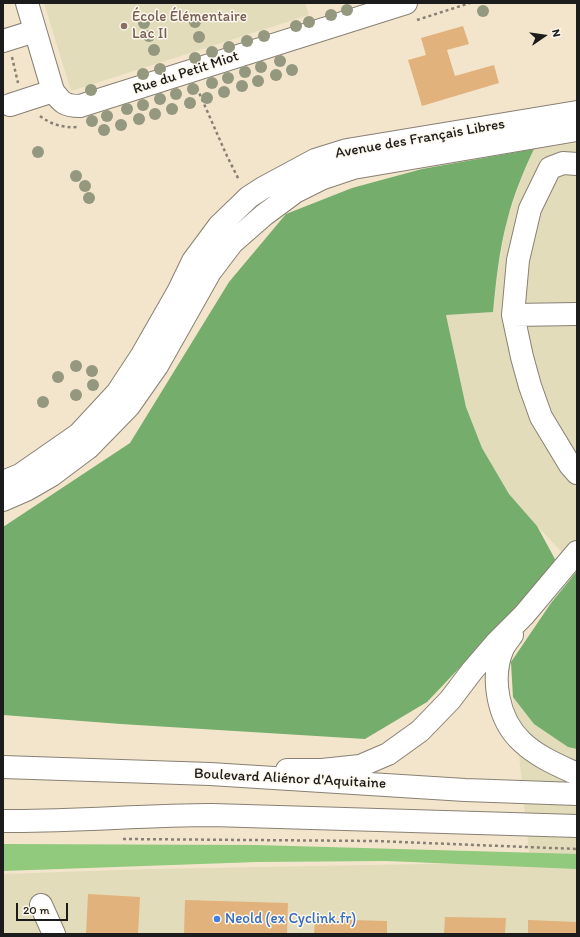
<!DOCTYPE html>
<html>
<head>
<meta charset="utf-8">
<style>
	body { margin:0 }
	#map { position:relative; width:580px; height:937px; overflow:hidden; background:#f3e5cc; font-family:Itim,sans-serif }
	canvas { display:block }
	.frame { position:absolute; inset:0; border:4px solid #1c1c1c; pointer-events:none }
	.north { position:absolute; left:524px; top:16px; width:40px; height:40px; -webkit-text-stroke:3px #fbf7ec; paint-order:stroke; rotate:77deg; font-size:11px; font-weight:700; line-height:16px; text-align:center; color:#1c1c1c }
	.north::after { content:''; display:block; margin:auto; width:14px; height:18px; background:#1c1c1c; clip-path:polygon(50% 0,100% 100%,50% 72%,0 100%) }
	.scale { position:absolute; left:16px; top:903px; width:52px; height:18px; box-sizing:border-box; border:2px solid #1c1c1c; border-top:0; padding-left:5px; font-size:12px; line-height:14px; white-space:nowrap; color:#1c1c1c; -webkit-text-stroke:3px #fbf7ec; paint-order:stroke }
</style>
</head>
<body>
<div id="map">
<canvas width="580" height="937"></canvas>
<div class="frame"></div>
<div class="north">N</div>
<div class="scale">20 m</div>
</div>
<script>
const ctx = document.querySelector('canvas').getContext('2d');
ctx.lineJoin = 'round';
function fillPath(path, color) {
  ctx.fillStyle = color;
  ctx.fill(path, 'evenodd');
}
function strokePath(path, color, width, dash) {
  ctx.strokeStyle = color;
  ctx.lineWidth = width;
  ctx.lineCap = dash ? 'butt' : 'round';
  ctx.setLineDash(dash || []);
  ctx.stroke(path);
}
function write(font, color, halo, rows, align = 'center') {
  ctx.font = font + ' Itim,sans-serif';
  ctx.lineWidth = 3;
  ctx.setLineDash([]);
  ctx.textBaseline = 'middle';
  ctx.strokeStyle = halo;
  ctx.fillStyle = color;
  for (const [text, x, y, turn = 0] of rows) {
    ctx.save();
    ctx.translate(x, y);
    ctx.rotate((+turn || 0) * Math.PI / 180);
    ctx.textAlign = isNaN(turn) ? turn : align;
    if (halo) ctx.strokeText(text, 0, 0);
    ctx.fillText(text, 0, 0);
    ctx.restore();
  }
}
fillPath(new Path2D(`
	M44,3H305L309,15L71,91Z
	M577,143V568L537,526L509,494L482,448L466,407L446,315L493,312L499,263L507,220L522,177L530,159L534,149Z
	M577,571V934H3V874L151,869L530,862L513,697L511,662Z`), '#e2dcba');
fillPath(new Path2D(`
	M3,844L256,845L577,854V869L387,861L257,862L3,871Z`), '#91c97d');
fillPath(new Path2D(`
	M534,149C523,172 513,197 507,221C499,251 496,282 493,312L446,315L466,407L482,448L509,494L537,526L556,561L502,623L427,702L365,739L121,724L3,715V527L130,443L229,282L286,214L352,188L422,169Z
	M577,571V749L568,747L534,724L513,697L511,662L551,603Z`), '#74ad6c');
fillPath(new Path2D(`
	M463,26L469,44L447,50L455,76L494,65L499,83L422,106L408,60L426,55L421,38Z
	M88,894L140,897L138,934H86Z
	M185,900L288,903L287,934H184Z
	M445,917L506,918L505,934H444Z
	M315,919L387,921V934H314Z
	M528,920L577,922V934H528Z`), '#e2b27c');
const minor = new Path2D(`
	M27,3L53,91C62,103 65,106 80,106L406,3
	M3,41L35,31
	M10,105L53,91
	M577,164L563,163L550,168L530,209L518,260L513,315L522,357L530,386L541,417L570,465L577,473
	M513,315L577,314
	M3,482L20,475L79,434L117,393L142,355L178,292L193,261L219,226L249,197L263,188L315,160L347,150L577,112
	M3,500L26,490L52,475L88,448L129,406L157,366L210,272L232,243L264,215L295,192L323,178L353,168L577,130
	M512,635C509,639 505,644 503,648C490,678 498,720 522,742C538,757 558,765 577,774
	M287,770H322L360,766L388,754L420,731L450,700L472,671L497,642L524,615L577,552
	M41,905L54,934`);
const highway = new Path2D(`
	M3,767L210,774L465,790L577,794
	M3,821C73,822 142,815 212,815L577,826`);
strokePath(minor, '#888074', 24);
strokePath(highway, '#888074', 24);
strokePath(new Path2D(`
	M417,20L470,3
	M12,57L18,83
	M197,88L227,156L239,180
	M40,116C52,125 64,128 78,127
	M123,839L375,841L577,849`), '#888074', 2.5, [3, 3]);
strokePath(minor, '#fff', 22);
strokePath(highway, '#fff', 22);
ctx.fillStyle = '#93987e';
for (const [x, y] of [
	[347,10],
	[483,11],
	[331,15],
	[195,22],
	[309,22],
	[144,23],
	[296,26],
	[149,36],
	[264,36],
	[199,37],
	[247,41],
	[229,47],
	[154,50],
	[212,52],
	[195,58],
	[280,61],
	[261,67],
	[160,69],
	[292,70],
	[245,72],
	[143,74],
	[276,75],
	[228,78],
	[258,81],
	[212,83],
	[242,86],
	[193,89],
	[91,90],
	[224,92],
	[176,94],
	[207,98],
	[160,99],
	[190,103],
	[143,105],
	[127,109],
	[172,109],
	[155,114],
	[107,116],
	[139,119],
	[92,121],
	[121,125],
	[104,130],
	[38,152],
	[76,176],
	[85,186],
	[89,198],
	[76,366],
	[92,371],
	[58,377],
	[93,385],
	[76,395],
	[43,402]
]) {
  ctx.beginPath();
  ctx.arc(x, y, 6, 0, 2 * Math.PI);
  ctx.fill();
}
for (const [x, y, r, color] of [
	[124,26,4,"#8d6e63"],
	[217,919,4,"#3f7fe0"]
]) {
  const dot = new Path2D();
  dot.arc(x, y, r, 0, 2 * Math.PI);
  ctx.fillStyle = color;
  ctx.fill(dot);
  strokePath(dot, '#fbf7ec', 1.5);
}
write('15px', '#785e54', '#fbf7ec', [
	["École Élémentaire",132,17],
	["Lac II",132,34]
], 'left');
write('15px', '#1c1c1c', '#fbf7ec', [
	["Rue du Petit Miot",186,73,-18],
	["Avenue des Français Libres",420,139,-10],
	["Boulevard Aliénor d'Aquitaine",290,779,3]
]);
write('15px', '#366cbe', '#fbf7ec', [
	["Neold (ex Cyclink.fr)",225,919]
], 'left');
</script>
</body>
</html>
